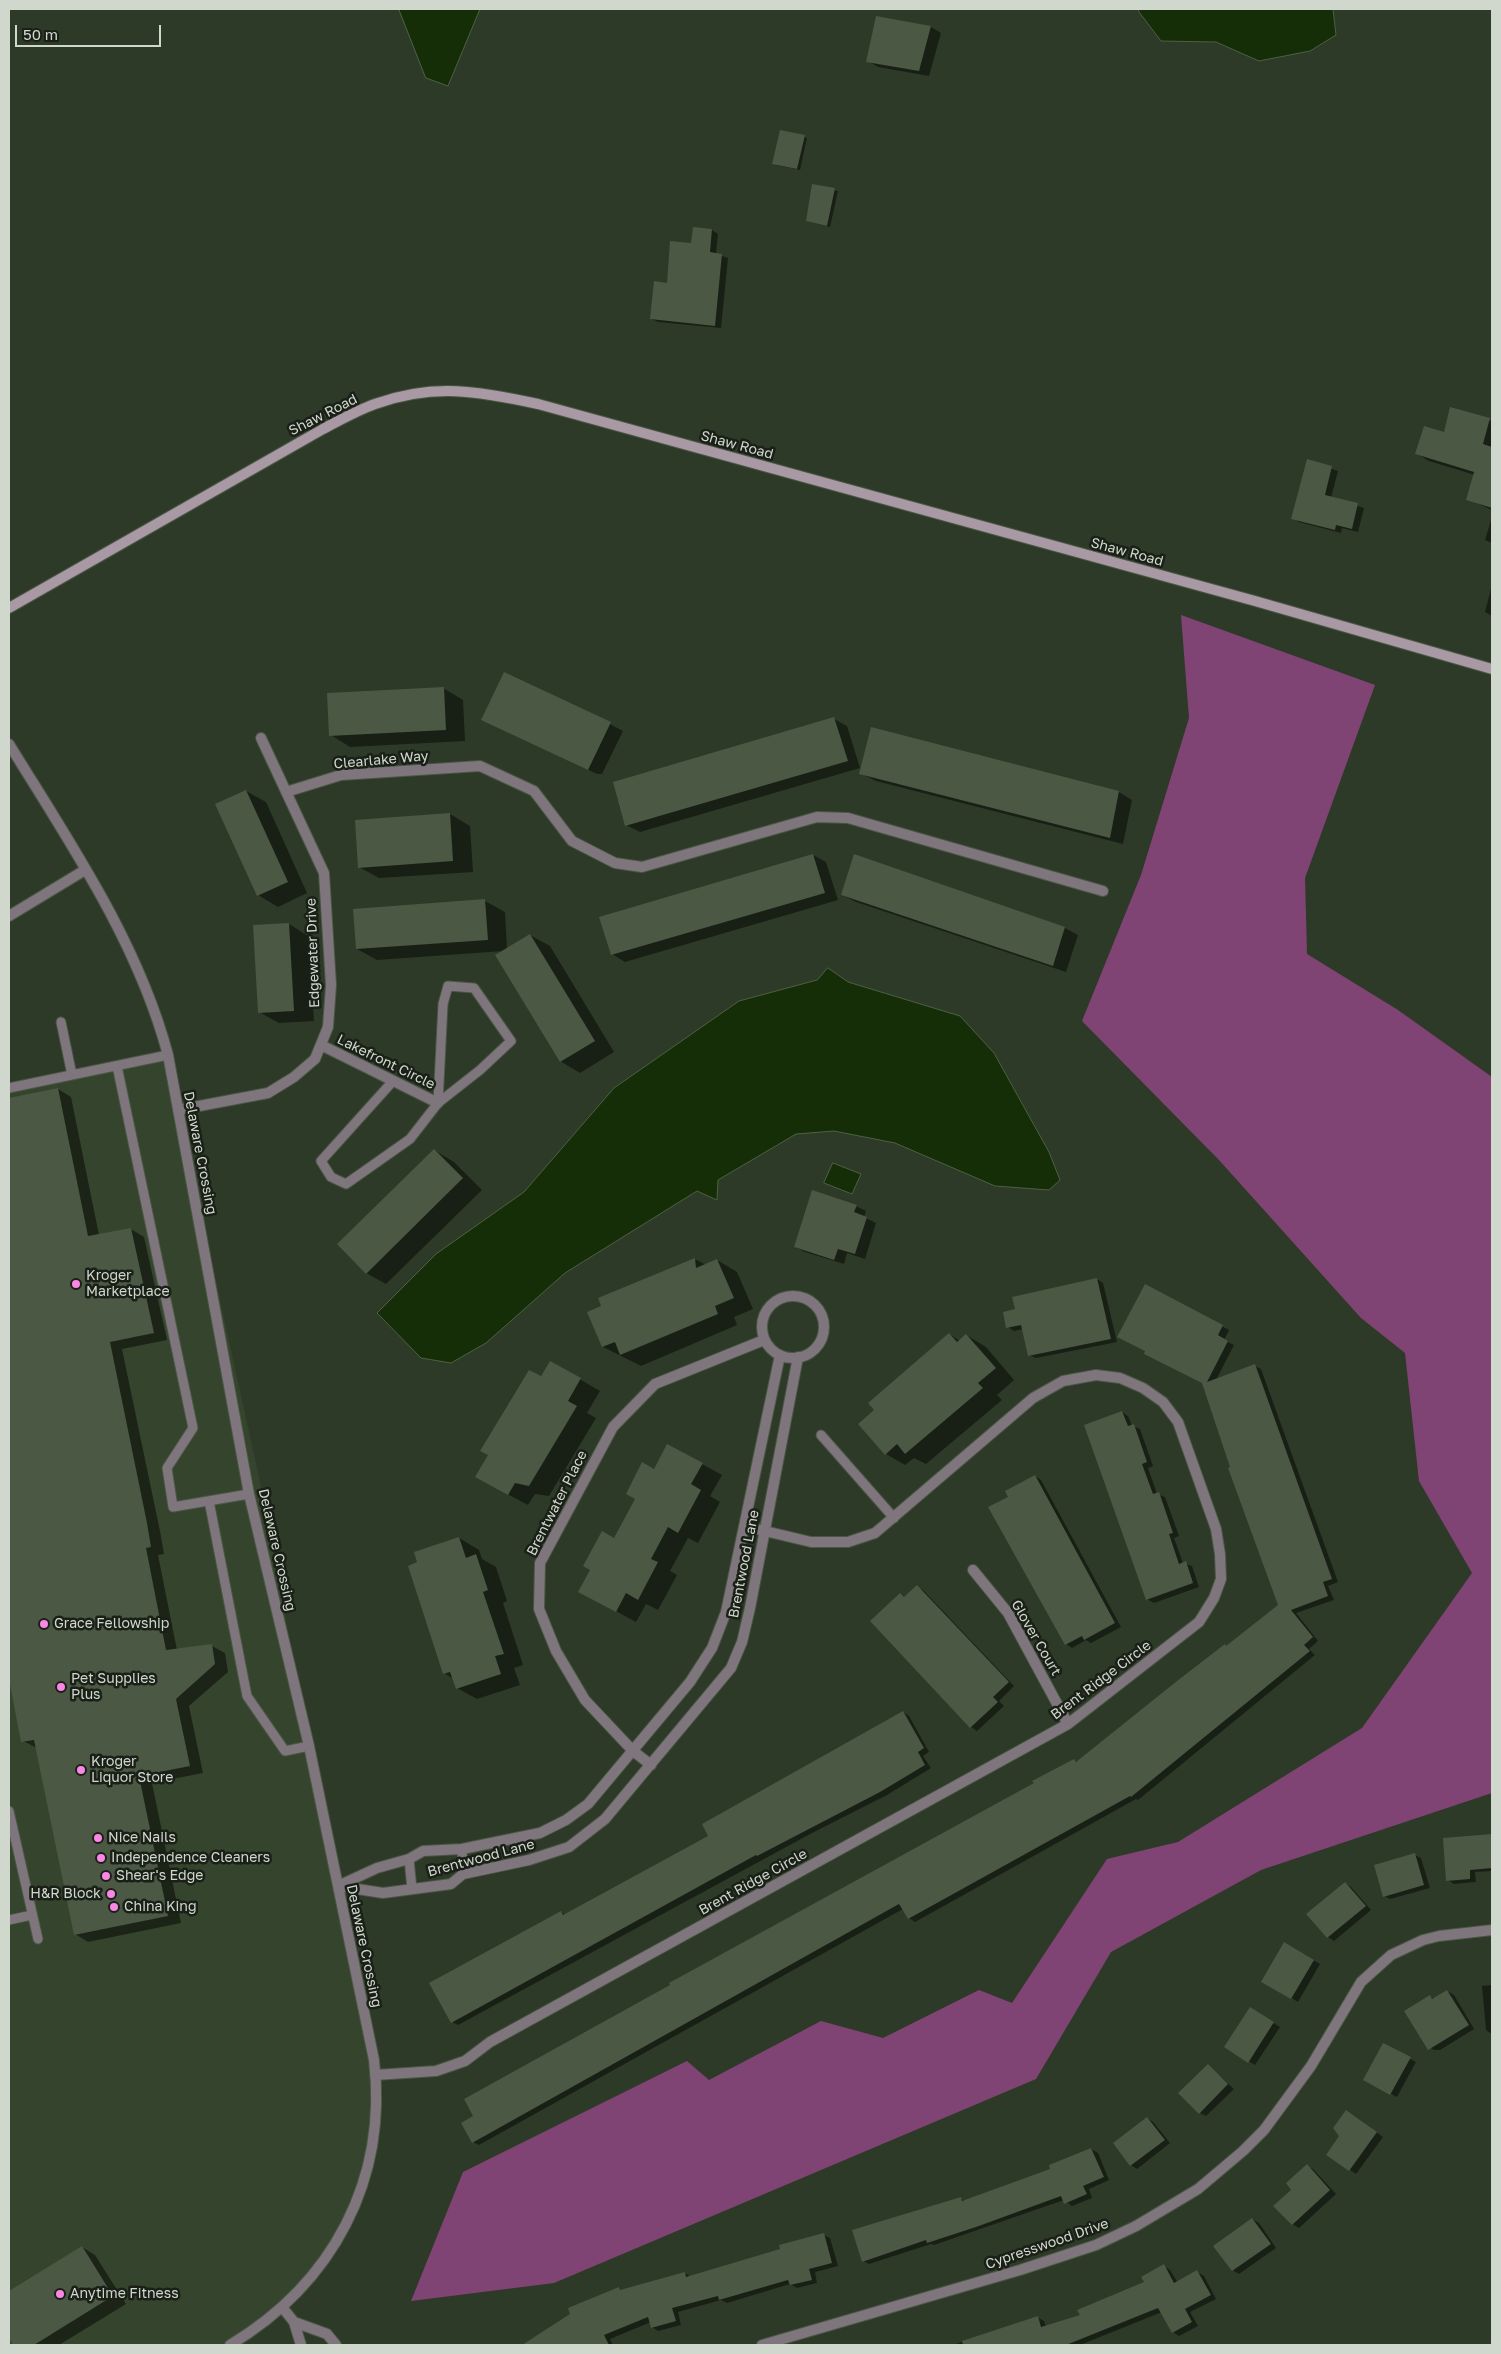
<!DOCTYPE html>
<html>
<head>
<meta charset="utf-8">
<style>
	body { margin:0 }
	#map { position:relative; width:1501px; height:2354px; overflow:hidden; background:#2e3a28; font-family:"Golos Text",sans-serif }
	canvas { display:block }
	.frame { position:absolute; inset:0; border:10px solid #d0d8cd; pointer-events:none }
	.scale { position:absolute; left:15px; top:25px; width:146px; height:22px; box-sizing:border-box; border:2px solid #d0d8cd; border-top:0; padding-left:6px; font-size:15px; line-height:18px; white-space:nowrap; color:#d0d8cd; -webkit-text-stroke:4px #1a2017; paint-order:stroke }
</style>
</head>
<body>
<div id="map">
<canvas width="1501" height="2354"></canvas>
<div class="frame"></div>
<div class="scale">50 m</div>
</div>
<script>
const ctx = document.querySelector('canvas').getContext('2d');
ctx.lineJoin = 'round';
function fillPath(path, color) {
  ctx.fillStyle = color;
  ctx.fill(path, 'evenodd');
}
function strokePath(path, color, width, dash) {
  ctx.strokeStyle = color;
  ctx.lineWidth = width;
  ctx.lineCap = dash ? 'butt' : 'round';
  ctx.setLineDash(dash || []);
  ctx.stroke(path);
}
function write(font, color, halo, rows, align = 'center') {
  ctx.font = font + ' "Golos Text",sans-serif';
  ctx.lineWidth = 5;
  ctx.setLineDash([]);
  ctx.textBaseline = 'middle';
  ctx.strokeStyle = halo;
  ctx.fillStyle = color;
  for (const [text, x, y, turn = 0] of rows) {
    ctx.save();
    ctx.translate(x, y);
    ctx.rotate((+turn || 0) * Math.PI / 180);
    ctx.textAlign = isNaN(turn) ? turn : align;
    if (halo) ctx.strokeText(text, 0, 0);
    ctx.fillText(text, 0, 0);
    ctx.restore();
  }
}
fillPath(new Path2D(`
	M168,1055L185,1141L260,1482L309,1746L374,2060L376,2119L353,2211L316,2272L230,2345H9V1088Z`), '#35452d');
fillPath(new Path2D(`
	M1181,615L1375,685L1305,878L1307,954L1398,1010L1492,1077V1793L1261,1870L1111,1952L1036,2079L554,2283L411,2301L463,2172L687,2061L709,2080L821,2021L883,2038L979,1990L1012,2003L1107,1859L1178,1842L1362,1728L1472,1573L1419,1481L1405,1353L1361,1318L1219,1160L1082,1021L1141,875L1189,718Z`), '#804474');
const water = new Path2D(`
	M399,9H480L448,86L426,78Z
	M1139,9H1333L1336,35L1310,51L1259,61L1216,42L1161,41L1139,12Z
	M828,968L848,982L960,1016L994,1053L1049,1152L1060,1180L1049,1190L995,1186L895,1143L834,1131L796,1134L718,1180L717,1200L697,1191L565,1273L486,1343L451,1363L421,1358L377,1313L436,1254L524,1192L614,1088L739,1001L817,980Z
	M833,1163L861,1174L852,1194L824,1183Z`);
fillPath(water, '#152e07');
strokePath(water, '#4d6142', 1);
fillPath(new Path2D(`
	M877,18L931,27L941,33L929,76L878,67L868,61Z
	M804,137L807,138L800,170L776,165Z
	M813,186L838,191L830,227L810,222Z
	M712,230L718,234L716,254L728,258L721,328L658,322L652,319L668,284L692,245Z
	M1451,409L1492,421V510L1467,499L1475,475L1429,461L1417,454L1444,433Z
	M1308,461L1338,471L1331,498L1364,508L1358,532L1342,528L1341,533L1299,522L1293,518Z
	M1492,517V543L1485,540Z
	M1492,585V616L1485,612Z
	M443,688L463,700L465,741L350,747L331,735Z
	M834,719L847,726L860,768L640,832L626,825Z
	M483,720L610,724L623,731L602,774H597Z
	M862,774L1119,792L1132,800L1123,844L876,781Z
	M246,791L266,802L307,893L278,907L258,895Z
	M450,814L470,826L473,872L379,878L359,867Z
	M813,855L826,862L838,900L625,962L612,954Z
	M855,856L1065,928L1078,935L1066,972L856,902L842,895Z
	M485,901L505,912L507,949L530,935L550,946L614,1052L580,1073L560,1061L504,951L377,960L357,949Z
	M289,924L308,936L314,1021L279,1023L259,1012Z
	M58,1089L71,1097L99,1235L131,1229L144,1237L167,1340L122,1349L160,1531L164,1554L158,1555L177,1650L212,1646L225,1653L228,1672L189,1706L203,1773L152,1783L181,1923L88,1942L75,1934L37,1748L23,1741L9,1673V1099Z
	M434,1150L454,1162L482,1190L386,1284L366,1273Z
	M856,1206L866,1211L864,1217L876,1223L865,1259L847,1253L844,1264L805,1252L795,1247Z
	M695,1259L706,1265L717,1260L737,1272L753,1309L734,1317L737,1325L641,1366L603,1347Z
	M1097,1279L1103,1283L1117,1342L1036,1358L1029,1355L1023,1329L1014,1331L1008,1327L1017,1309Z
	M1145,1286L1229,1330L1224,1340L1234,1345L1216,1380L1255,1366L1261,1369L1338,1582L1328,1586L1334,1600L1296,1613L1318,1641L1309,1649L1315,1655L1138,1800L1136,1799L915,1922L909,1918L903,1909L479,2145L473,2142L1036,1784L1074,1760L1078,1763L1280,1605L1203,1383Z
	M949,1334L960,1341L966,1335L986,1347L1014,1380L997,1395L1002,1400L926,1464L914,1458L905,1465L886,1454L876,1410Z
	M550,1362L600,1391L587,1413L596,1418L549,1496L535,1494L528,1505L496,1488L489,1455Z
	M1122,1412L1128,1416L1132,1426L1140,1429L1153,1466L1148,1468L1157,1494L1165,1497L1179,1536L1174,1538L1183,1563L1192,1566L1199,1587L1154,1603L1147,1599Z
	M702,1464L722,1475L710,1496L720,1502L698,1543L688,1538L670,1571L677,1575L658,1610L646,1604L636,1622L599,1602L615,1539L654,1471Z
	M1035,1476L1041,1480L1121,1627L1091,1643L1086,1640L1072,1648L1066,1644L1010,1497Z
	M459,1538L479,1550L482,1559L496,1567L507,1601L503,1603L523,1665L514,1668L520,1685L477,1699L457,1688L454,1679L444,1673L419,1563Z
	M917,1587L923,1590L1014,1686L999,1701L1004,1706L977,1731L971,1727L872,1621L900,1594L905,1597Z
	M903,1712L909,1716L929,1752L923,1756L931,1768L887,1795L812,1833L458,2025L452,2022L561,1912L566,1915L710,1836Z
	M1492,1836V1871L1475,1872L1476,1882L1454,1884L1448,1880L1444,1839Z
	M1415,1855L1421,1858L1430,1888L1390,1899L1384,1896Z
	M1345,1883L1351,1887L1371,1910L1334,1941L1328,1937L1308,1914Z
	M1285,1944L1320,1964L1298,2002L1263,1981Z
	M1492,1985V2034L1486,2030L1482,1986Z
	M1447,1991L1454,1995L1474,2029L1440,2050H1434L1428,2046L1430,1997L1434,1999Z
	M1250,2009L1280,2027L1255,2065L1226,2047Z
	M1384,2045L1416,2062L1397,2097L1365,2080Z
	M1208,2065L1234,2089L1206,2116L1200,2113Z
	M1353,2115L1383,2137L1356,2174L1328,2154Z
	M1147,2118L1153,2122L1170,2143L1137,2169L1131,2165Z
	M1091,2149L1098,2153L1109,2180L1089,2189L1092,2198L1072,2206L1064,2200L934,2245L931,2244L869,2264L863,2261L961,2199L965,2201L1052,2170Z
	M1307,2166L1313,2169L1336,2194L1299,2228L1292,2224L1293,2190Z
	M1252,2219L1259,2223L1276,2248L1239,2274L1232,2270Z
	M824,2235L830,2238L838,2266L815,2272L817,2283L797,2288L790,2284L727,2303L721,2300L678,2312L681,2325L658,2331L652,2327L651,2322L610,2339L613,2345H524L571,2314L618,2288L622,2291L685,2273L691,2277L782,2250Z
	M82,2247L95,2255L126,2304L59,2345H15L9,2336V2292Z
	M1164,2266L1170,2270L1178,2283L1197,2272L1204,2276L1216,2299L1190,2312L1198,2326L1179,2336L1173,2332L1162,2312L1080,2345H953L1037,2317L1044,2321L1046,2327L1081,2316L1146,2283Z`), '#0007');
fillPath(new Path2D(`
	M876,16L931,26L919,71L866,62Z
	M780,130L805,135L797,169L772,164Z
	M812,184L835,188L827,226L806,221Z
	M693,227L712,229L710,252L722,254L715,326L650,319L654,281L667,283L670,241L691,243Z
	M1450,407L1490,418L1483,444L1492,447V508L1466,500L1474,472L1415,454L1424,426L1444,432Z
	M1307,459L1332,466L1325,495L1358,503L1352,529L1336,525L1335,530L1291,519Z
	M504,672L611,722L588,770L481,720Z
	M444,687L446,730L329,736L327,693Z
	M834,717L848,761L625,826L613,782Z
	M871,727L1119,791L1110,838L859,774Z
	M246,790L288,882L257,896L215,804Z
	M450,813L453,861L358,868L355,820Z
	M813,854L825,893L611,955L599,917Z
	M854,854L1065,927L1053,966L841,895Z
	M485,899L488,940L356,949L353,909Z
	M289,923L294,1011L258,1013L253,925Z
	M530,934L595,1041L560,1062L495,955Z
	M58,1088L88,1236L131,1228L154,1333L110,1342L147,1523L151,1547L146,1548L166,1650L212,1644L215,1664L176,1699L190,1766L139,1776L168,1916L74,1935L34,1740L21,1742L9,1679V1098Z
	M434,1149L463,1178L366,1274L337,1244Z
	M812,1190L857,1205L854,1212L867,1217L855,1254L838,1249L834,1260L794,1247Z
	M695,1258L696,1268L717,1259L734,1298L715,1306L718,1314L620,1355L615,1342L602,1347L587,1312L601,1306L598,1298Z
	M1097,1278L1111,1339L1028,1356L1021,1325L1006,1328L1003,1312L1015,1309L1012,1297Z
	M1145,1284L1223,1325L1218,1335L1228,1341L1207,1382L1255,1364L1332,1579L1323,1582L1328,1596L1291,1610L1313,1637L1304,1645L1310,1651L1131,1797L1130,1796L908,1919L899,1904L472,2143L461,2123L473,2116L464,2099L670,1985L669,1983L1034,1783L1032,1781L1074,1759L1076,1762L1177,1681L1225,1644L1226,1646L1278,1605L1228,1468L1230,1467L1202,1383L1144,1354L1145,1351L1117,1337Z
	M949,1333L957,1342L966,1334L996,1368L978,1383L983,1388L905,1454L897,1444L885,1455L858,1424L874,1410L868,1403Z
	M550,1361L581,1378L568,1401L577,1406L529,1486L515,1483L508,1495L475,1477L488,1455L480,1451L529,1370L541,1376Z
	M1122,1411L1128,1426L1134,1424L1147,1462L1142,1464L1153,1494L1159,1492L1173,1533L1169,1534L1179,1564L1186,1561L1193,1583L1146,1600L1084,1425Z
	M667,1444L703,1463L691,1484L701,1490L678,1533L668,1527L651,1559L658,1562L638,1600L626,1593L616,1612L578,1592L590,1570L583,1566L602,1531L614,1538L635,1499L626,1494L642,1462L654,1469Z
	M1035,1475L1115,1623L1084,1640L1082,1636L1065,1645L988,1507L1008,1497L1005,1491Z
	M459,1537L466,1558L476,1554L488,1590L483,1592L504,1654L495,1656L501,1674L456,1689L450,1672L443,1674L408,1566L417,1562L414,1552Z
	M917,1585L1009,1682L993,1697L998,1702L970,1728L870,1621L900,1593L904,1597Z
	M903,1711L924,1748L918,1752L925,1765L880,1792L757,1856L756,1855L451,2023L429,1983L561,1911L563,1915L708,1836L702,1824Z
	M1492,1834V1868L1470,1870V1879L1446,1881L1443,1838Z
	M1415,1853L1424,1885L1383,1897L1374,1865Z
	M1345,1882L1366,1906L1327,1938L1306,1914Z
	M1284,1942L1314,1960L1291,1999L1261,1982Z
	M1447,1990L1469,2025L1428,2050L1404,2011L1430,1995L1432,1999Z
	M1250,2007L1274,2022L1248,2063L1224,2047Z
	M1383,2043L1411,2057L1390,2095L1363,2080Z
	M1208,2064L1228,2084L1199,2114L1178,2093Z
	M1346,2110L1377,2132L1349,2171L1326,2155L1339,2136L1333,2128Z
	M1147,2117L1165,2140L1130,2166L1113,2143Z
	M1091,2148L1104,2177L1083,2186L1087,2194L1064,2204L1061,2196L976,2227L927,2243L926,2240L862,2262L852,2230L961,2197L962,2201L1050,2169L1049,2165Z
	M1307,2164L1330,2190L1292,2225L1273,2206L1291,2190L1286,2183Z
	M1252,2218L1271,2244L1232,2271L1213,2246Z
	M824,2233L832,2263L809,2269L812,2280L790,2285L788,2280L719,2300L718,2296L672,2308L676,2321L651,2328L648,2317L604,2335L609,2345H522L570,2314L568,2308L619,2287L620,2290L685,2272L686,2277L780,2249L779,2245Z
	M82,2246L113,2296L34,2345H13L9,2338V2291Z
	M1164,2264L1174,2283L1197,2270L1211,2295L1185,2309L1192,2322L1172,2333L1158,2308L1066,2345H963L962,2341L1038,2316L1041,2327L1080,2315L1077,2310L1144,2282L1141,2277Z`), '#4a5844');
const lane = new Path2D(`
	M61,1022L72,1075
	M117,1066L193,1428L167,1468L173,1507L249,1494
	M393,1081L321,1161L331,1177L346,1184L410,1139L438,1103L480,1070L511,1041L474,988L448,986L443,1004L438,1103
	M9,1088L168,1055
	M821,1435L894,1518
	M209,1501L247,1696L285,1751L309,1746
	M9,1811L38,1939
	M462,1849L463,1874
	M409,1859L412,1889
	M9,1920L32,1915`);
const street = new Path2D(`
	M9,744C70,843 138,942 168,1055L249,1494L309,1746L374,2060C388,2180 333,2283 230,2345
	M286,792L341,775L480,766L534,791L572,841L615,863L642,867L817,817L848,818L1103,891
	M9,916L85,870
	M321,1045L438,1103
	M178,1110L268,1093L294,1077L315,1059L328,1027L331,985L324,873L261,738
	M762 1327a31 31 0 1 1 62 0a31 31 0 1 1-62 0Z
	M973,1570L1008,1613L1068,1724
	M651,1765L633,1751L585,1700L556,1651L539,1609L540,1563L613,1427L655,1384L764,1340
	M338,1886L383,1893L451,1884L463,1874L529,1860L569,1847L605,1819L731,1668L742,1642L750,1608L798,1357
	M338,1886L377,1868L409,1859L423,1851L462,1849L540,1833L566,1820L588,1804L690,1682L712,1648L726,1612L780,1355
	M375,2075L436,2071L465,2061L490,2042L1068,1724L1199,1622L1214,1598L1221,1579L1220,1554L1216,1529L1178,1422L1163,1402L1143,1388L1120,1378L1096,1375L1063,1381L1033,1398L875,1533L848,1542H811L744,1526
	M282,2307L294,2322L301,2345
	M294,2322L327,2334L336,2345
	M762,2345L1020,2270L1096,2245L1136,2226L1198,2189L1243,2151L1264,2130L1311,2066L1361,1982L1391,1955L1423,1940L1439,1936L1492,1930`);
const secondary = new Path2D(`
	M9,608L323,429C340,420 358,410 375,404C434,383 478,391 538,404L1255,601L1492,669`);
strokePath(lane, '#4b5646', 11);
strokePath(street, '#4b5646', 12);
strokePath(secondary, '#4b5646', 12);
strokePath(lane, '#7f767d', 9);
strokePath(street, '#7f767d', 10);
strokePath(secondary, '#a899a4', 10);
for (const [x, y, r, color] of [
	[76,1284,5,"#fb87e5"],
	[44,1624,5,"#fb87e5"],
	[61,1687,5,"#fb87e5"],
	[81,1770,5,"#fb87e5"],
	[98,1838,5,"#fb87e5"],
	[101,1858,5,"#fb87e5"],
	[106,1876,5,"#fb87e5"],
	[111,1894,5,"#fb87e5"],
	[114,1907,5,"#fb87e5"],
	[60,2294,5,"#fb87e5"]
]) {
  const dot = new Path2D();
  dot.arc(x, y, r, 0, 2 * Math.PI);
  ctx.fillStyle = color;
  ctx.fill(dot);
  strokePath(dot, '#1a2017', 2);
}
write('14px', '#d0d8cd', '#1a2017', [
	["Shaw Road",323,415,-27],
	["Shaw Road",737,445,15],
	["Shaw Road",1127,552,15],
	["Clearlake Way",381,760,-5],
	["Edgewater Drive",313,953,-92],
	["Lakefront Circle",386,1062,26],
	["Delaware Crossing",200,1153,79],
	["Brentwater Place",557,1503,-63],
	["Delaware Crossing",277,1550,77],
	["Brentwood Lane",744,1564,-79],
	["Glover Court",1036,1638,60],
	["Brent Ridge Circle",1101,1680,-37],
	["Brentwood Lane",481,1858,-15],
	["Brent Ridge Circle",753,1882,-29],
	["Delaware Crossing",364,1946,78],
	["Cypresswood Drive",1047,2244,-19]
]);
write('14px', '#d0d8cd', '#1a2017', [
	["Kroger",86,1276],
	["Marketplace",86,1292],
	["Grace Fellowship",54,1624],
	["Pet Supplies",71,1679],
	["Plus",71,1695],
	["Kroger",91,1762],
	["Liquor Store",91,1778],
	["Nice Nails",108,1838],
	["Independence Cleaners",111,1858],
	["Shear's Edge",116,1876],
	["H&R Block",101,1894,"right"],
	["China King",124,1907],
	["Anytime Fitness",70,2294]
], 'left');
</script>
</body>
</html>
